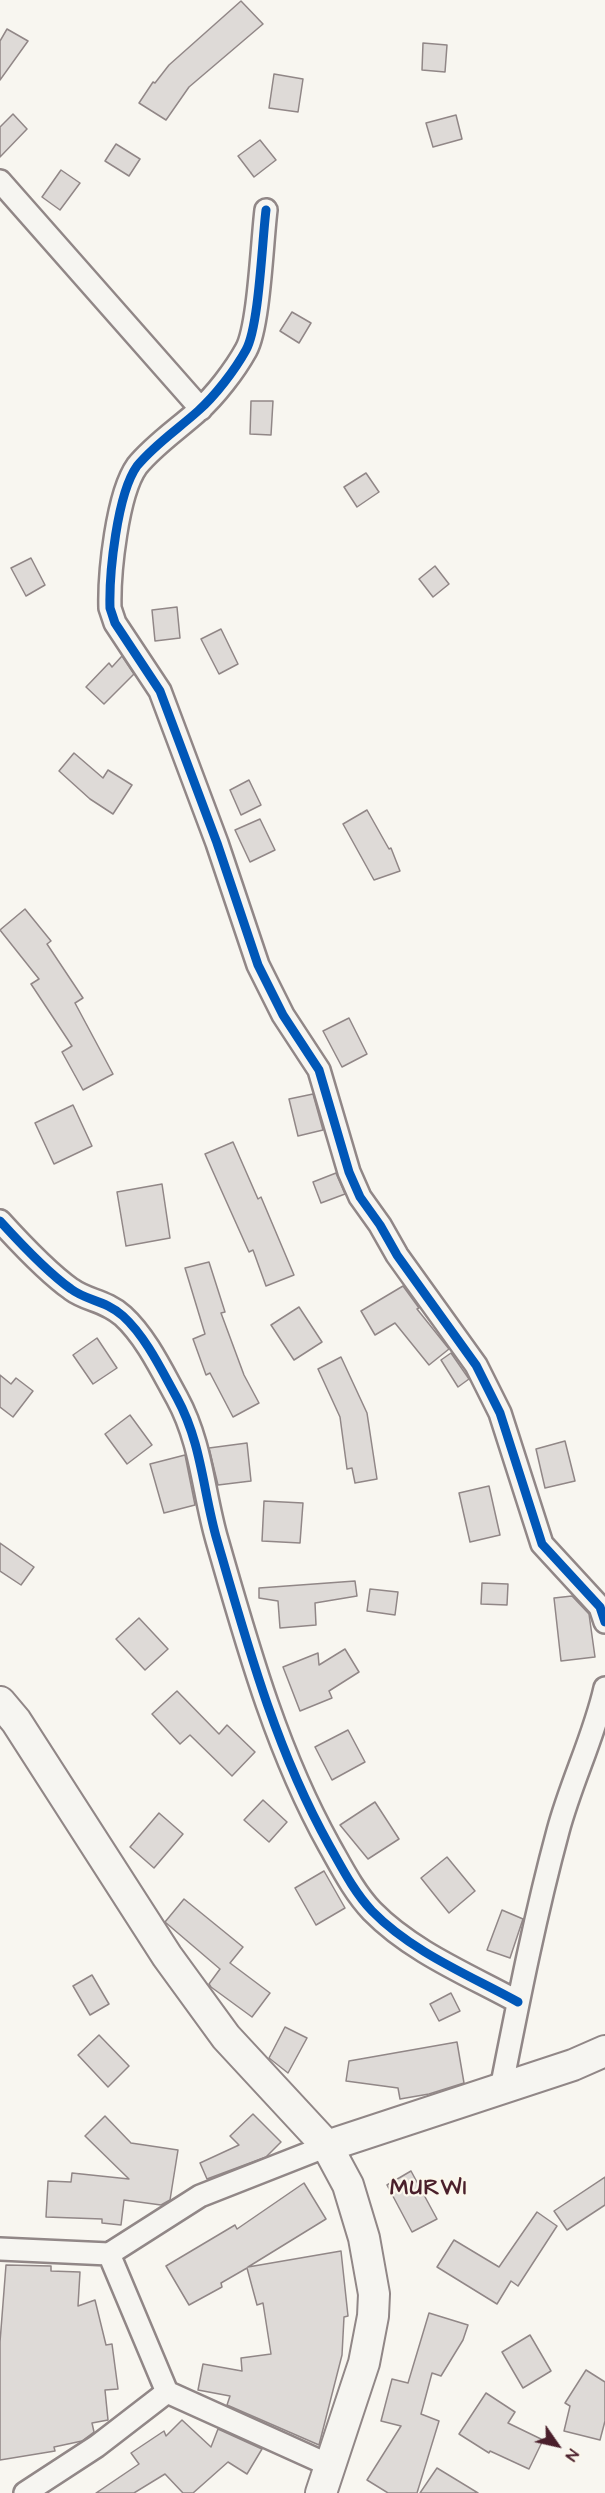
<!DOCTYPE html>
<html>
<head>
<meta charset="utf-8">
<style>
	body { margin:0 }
	#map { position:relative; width:605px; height:2493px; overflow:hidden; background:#f8f6f0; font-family:"Architects Daughter",sans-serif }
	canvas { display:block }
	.north { position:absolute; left:527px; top:2415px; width:60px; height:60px; -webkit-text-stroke:4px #fbf7ec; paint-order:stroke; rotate:124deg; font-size:16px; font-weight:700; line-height:24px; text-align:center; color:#4a1f2b }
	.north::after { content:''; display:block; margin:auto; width:21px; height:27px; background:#4a1f2b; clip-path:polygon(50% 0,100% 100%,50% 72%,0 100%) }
</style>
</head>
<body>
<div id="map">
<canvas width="605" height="2493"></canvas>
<div class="north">N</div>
</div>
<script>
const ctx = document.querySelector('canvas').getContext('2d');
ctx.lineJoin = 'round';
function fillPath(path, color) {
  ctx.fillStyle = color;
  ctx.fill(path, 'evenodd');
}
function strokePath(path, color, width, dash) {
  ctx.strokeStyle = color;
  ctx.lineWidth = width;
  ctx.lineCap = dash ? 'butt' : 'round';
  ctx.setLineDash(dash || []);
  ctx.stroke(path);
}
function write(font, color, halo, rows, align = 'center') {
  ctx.font = font + ' "Architects Daughter",sans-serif';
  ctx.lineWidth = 4.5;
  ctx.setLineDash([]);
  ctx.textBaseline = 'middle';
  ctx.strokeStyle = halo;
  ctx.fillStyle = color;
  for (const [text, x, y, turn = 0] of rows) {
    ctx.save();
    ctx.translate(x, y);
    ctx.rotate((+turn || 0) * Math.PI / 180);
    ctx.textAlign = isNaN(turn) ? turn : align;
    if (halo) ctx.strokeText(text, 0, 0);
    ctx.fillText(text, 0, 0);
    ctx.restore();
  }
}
const building = new Path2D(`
	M241,1L263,24L189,87L166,120L139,103L153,82L155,83L169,65Z
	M7,29L28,41L0,80V41Z
	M423,43L447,45L445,72L422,70Z
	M274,74L303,79L298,112L269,108Z
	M13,114L27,129L0,157V127Z
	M456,115L462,139L433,147L426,123Z
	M260,140L276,160L254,177L238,156Z
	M116,144L140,159L129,176L105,161Z
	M61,170L80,183L60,210L42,197Z
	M292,312L311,323L299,343L280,331Z
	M251,401H273L271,435L250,434Z
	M366,473L379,492L357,507L344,487Z
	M31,558L45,585L26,596L11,568Z
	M435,566L449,584L433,597L419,579Z
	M177,607L180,638L155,641L152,610Z
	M221,629L238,664L219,674L201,639Z
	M122,656L134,674L104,704L86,687L109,663L112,667Z
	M74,753L103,778L108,770L132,785L113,814L90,799L59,771Z
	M249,780L261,805L241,815L230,790Z
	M367,810L389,849L391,848L400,871L374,880L343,824Z
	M260,819L275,850L250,862L235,830Z
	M25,909L51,941L47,944L83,998L75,1003L113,1074L83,1090L62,1052L72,1046L31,984L39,979L0,930Z
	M349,1018L367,1054L342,1067L323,1031Z
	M313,1094L323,1130L298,1136L289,1099Z
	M73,1105L92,1146L54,1164L35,1123Z
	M233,1142L258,1199L261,1197L294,1275L266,1286L253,1250L249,1252L205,1154Z
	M336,1173L345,1194L321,1203L313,1182Z
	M162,1184L170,1238L126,1246L117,1192Z
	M209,1262L225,1312L221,1313L244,1375L259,1403L233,1417L210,1373L206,1375L193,1339L205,1334L185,1268Z
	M403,1286L419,1308L417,1309L449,1349L429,1365L395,1323L375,1335L361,1311Z
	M299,1307L322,1342L294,1360L271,1325Z
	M97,1338L117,1368L93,1384L73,1355Z
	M451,1353L469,1379L458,1387L441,1360Z
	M341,1357L367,1413L377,1479L355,1483L352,1468L347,1469L340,1417L318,1369Z
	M0,1375L11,1384L16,1378L33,1391L13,1417L0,1407Z
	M130,1415L152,1445L127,1464L105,1434Z
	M565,1441L575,1481L545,1488L536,1449Z
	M247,1443L251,1481L218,1485L209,1448Z
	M185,1455L195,1505L164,1513L150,1464Z
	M489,1486L500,1535L470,1542L459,1493Z
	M264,1501L303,1503L300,1543L262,1541Z
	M0,1543L34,1567L21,1585L0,1571Z
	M355,1581L357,1596L315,1603L316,1625L280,1628L278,1601L259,1598V1588Z
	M482,1583L508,1584L507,1605L481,1604Z
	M370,1589L398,1592L395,1615L367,1611Z
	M572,1596L589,1614L595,1657L561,1661L554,1598Z
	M139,1618L168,1649L145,1670L116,1639Z
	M345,1649L359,1672L329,1691L332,1698L300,1711L283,1667L318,1653L319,1665Z
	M177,1691L219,1734L227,1725L255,1752L232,1776L190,1735L180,1744L152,1714Z
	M348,1730L365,1762L332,1780L315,1747Z
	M263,1800L287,1822L269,1842L244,1820Z
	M375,1802L399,1839L368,1859L340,1825Z
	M159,1813L183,1834L154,1868L130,1847Z
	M447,1857L475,1891L449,1913L421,1878Z
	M324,1871L345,1908L316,1925L295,1888Z
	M184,1899L243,1947L230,1963L270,1993L252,2017L211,1987L209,1984L220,1969L165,1922Z
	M502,1910L523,1919L510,1958L487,1950Z
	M92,1975L109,2004L90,2015L73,1986Z
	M451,1993L460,2011L439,2021L430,2004Z
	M285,2027L307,2038L288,2073L269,2058Z
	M99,2035L129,2066L108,2087L78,2055Z
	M457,2042L464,2083L429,2094L400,2099L398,2088L346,2081L349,2061Z
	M253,2114L281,2142L266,2157L207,2179L200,2163L239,2145L230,2136Z
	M105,2116L131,2143L178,2150L170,2200L161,2205L124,2200L121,2225L102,2223V2219L46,2217L48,2181L71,2182L72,2173L129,2179L85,2136Z
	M411,2171L437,2219L412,2232L387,2185Z
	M605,2177V2205L567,2230L554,2211Z
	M304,2183L326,2219L248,2267L341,2251L348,2316L344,2317L342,2355L319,2445L227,2405L230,2396L198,2390L203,2364L242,2371L241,2358L271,2354L263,2303L257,2305L247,2268L221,2283L222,2287L189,2305L166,2266L235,2225L237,2229Z
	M537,2212L557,2226L518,2286L511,2281L497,2304L437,2267L454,2240L499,2267Z
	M6,2265L51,2266V2271L80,2272L78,2306L95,2300L106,2345L112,2344L118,2389L105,2390L108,2420L92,2423L94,2432L82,2441L54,2447L55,2451L0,2460V2342Z
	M429,2313L468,2325L463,2340L441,2376L432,2373L421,2414L439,2421L417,2493H388L367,2480L401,2426L381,2421L392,2379L408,2383Z
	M530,2335L551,2371L523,2388L502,2352Z
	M586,2370L605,2382V2421L600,2440L564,2431L570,2406L565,2403Z
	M486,2393L515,2412L508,2423L543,2440L529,2469L490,2451L489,2453L459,2434Z
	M182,2420L211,2447L218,2429L262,2449L247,2474L228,2462L193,2493H183L165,2474L134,2493H96L139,2464L131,2453L164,2431L166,2436Z
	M437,2468L478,2493H420Z`);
fillPath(building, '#dedad7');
strokePath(building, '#918787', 1.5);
const street = new Path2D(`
	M0,181L201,409
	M266,210C262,242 259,327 246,350C235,370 215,396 198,411C178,429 154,445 137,466C117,494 109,574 110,608L115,623L160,691L217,843L258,965L283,1015L319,1070L349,1172L360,1197L380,1225L397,1255L476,1365L500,1413L542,1544L600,1607L605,1622
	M0,1221C20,1243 47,1272 71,1289C87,1301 105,1300 123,1316C146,1337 162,1371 177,1398C202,1444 203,1492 217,1540C247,1644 276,1750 329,1845C342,1868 354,1892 372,1911C412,1952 469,1975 518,2002
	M501,2089C518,2003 535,1916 558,1831C571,1782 594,1737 605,1688
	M0,2249L109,2254L200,2196L327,2146
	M167,2392L331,2466
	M25,2493L97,2446L167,2392L109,2254`);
const secondary = new Path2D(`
	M0,1702L16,1721L167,1956L226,2037L327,2146L348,2185L364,2238L374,2294L373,2316L364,2363L321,2493
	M327,2146L573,2065L605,2051`);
strokePath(street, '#918787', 26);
strokePath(secondary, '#918787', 34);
strokePath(street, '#f6f5f1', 21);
strokePath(secondary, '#f6f5f1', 30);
strokePath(new Path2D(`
	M266,210C262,242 259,327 246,350C235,370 215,396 198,411C178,429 154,445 137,466C117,494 109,574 110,608L115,623L160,691L217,843L258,965L283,1015L319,1070L349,1172L360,1197L380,1225L397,1255L476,1365L500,1413L542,1544L600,1607L605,1622
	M0,1221C20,1243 47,1272 71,1289C87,1301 105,1300 123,1316C146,1337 162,1371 177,1398C202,1444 203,1492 217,1540C247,1644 276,1750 329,1845C342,1868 354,1892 372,1911C412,1952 469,1975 518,2002`), '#0057b8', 9);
ctx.letterSpacing = '1.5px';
write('bold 22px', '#4a1f2b', '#fbf7ec', [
	["MURWI",429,2189]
]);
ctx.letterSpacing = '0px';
</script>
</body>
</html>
